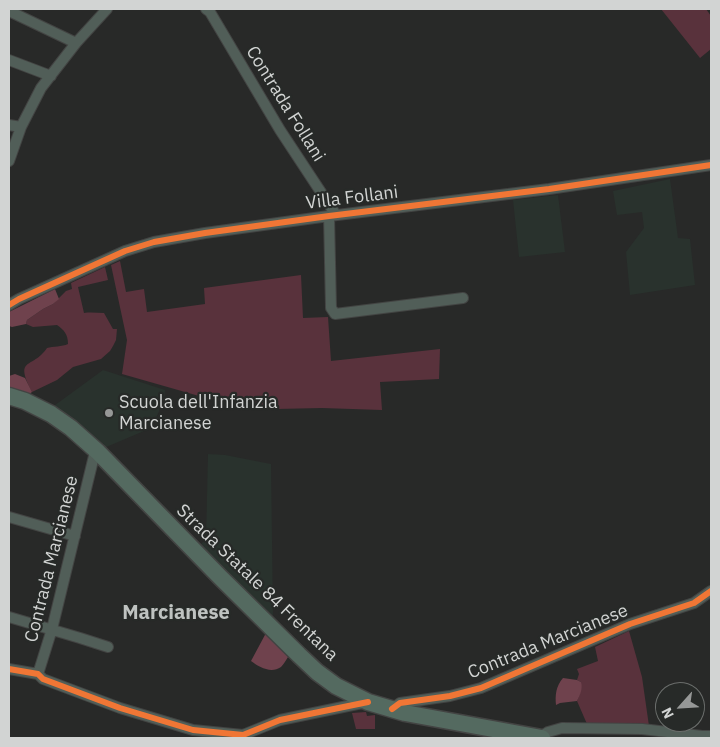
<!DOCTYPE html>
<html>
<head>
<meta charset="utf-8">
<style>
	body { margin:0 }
	#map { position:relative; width:720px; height:747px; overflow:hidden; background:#282928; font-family:"IBM Plex Sans",sans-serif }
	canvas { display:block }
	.frame { position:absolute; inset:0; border:10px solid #d2d4d3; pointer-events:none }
	.north { position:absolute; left:655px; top:682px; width:50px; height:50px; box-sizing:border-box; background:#272a28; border:1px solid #6b6e6c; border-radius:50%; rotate:244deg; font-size:14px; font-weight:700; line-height:20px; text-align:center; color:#d2d4d3 }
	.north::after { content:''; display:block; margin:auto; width:18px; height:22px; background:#969897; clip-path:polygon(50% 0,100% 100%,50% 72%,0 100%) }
</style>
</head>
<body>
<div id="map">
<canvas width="720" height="747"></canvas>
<div class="frame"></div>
<div class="north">N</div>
</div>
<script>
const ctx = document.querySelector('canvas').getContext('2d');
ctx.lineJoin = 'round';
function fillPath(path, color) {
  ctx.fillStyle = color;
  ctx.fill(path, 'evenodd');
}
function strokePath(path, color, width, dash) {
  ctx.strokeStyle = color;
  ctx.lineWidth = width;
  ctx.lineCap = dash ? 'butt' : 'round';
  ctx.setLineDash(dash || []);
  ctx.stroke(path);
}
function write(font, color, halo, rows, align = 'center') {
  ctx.font = font + ' "IBM Plex Sans",sans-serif';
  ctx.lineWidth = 4.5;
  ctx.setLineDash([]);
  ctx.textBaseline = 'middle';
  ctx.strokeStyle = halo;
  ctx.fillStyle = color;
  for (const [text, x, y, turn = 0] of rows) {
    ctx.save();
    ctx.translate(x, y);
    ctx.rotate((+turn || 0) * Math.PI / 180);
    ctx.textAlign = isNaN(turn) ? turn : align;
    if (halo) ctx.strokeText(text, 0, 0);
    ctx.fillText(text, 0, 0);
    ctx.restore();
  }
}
fillPath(new Path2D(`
	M670,179L678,238L690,239L695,285L630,295L626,252L644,228L642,212L617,215L613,191Z
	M558,195L565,252L519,257L513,200Z
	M103,370L165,390L164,400L155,420L144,431L104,448L51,408Z
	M208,454L225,455L271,464L273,616L199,546L206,539Z`), '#29322d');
fillPath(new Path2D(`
	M661,9H706L711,16V49L700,58Z
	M120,261L126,292L144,289L147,312L205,304L204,288L301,275L303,318L328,317L331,361L440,349L439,379L380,382L382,410L322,408L276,409L249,407L206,398L122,374L127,340L111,265Z
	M105,267L108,280L78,287L84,313C91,312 97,313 104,313L113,329H117L116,340L113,346L110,351L101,359L73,367L57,380L32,392C14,356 32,370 47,348C53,346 62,347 68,344C68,334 64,330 57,325L33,327L26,324L27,320L43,309L53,304L66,291L72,289L71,283Z
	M629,631L642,677L649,726L587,724L577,701L580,693L581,682L577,680L579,674L577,669L598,661L595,647Z
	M366,712L367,716L375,715V729H356L352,713Z`), '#59323c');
fillPath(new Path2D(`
	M55,289L59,299L53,304L43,309L27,320L26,324L12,327L9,326V312Z
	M15,374L25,378L32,392L28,395L9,389V376Z
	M266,633L288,657C286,660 284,664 281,667C271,674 259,667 251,661Z
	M563,678L577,680L581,682C583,689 580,695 577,701L560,703L556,705C555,695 556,686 563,678Z`), '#6f424d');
const street = new Path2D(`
	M206,9L210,12L280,130L336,215
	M9,11L76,43
	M9,60L51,76
	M9,125L21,127
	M9,161L21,127L41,88L76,43L107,9
	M329,216L331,308L335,314L463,298
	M9,305L19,299L125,251L154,242L205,233L329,216L549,189L711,165
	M9,517L75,536
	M9,617L80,638L108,647
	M9,669L38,674L43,679L120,708L193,730L243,735L280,720L367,702
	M38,674L52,629L94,456L98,452
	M392,709L400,703L450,696L481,688L630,624L694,603L711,591
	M539,738L548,732L562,728L642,729L702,736H711`);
const primary = new Path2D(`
	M9,396L25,401L51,414L71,428L98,452L220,577L299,655L317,672L336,686L368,702L405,713L542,738`);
strokePath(street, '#434443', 12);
strokePath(primary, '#434443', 19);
strokePath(street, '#515e58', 10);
strokePath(primary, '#546a60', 16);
strokePath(new Path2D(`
	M9,305L19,299L125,251L154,242L205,233L329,216L549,189L711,165
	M9,669L38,674L43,679L120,708L193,730L243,735L280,720L368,702
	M392,709L400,703L450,696L481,688L630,624L694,603L711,591`), '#f07635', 6);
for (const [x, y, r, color] of [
	[109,413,5,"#969897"]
]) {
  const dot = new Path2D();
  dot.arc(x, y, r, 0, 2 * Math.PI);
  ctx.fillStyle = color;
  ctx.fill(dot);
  strokePath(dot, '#272a28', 2);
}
write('18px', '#d2d4d3', '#272a28', [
	["Contrada Follani",285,104,58],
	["Villa Follani",352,198,-7],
	["Contrada Marcianese",52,559,-76],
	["Strada Statale 84 Frentana",257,583,44],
	["Contrada Marcianese",548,642,-22]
]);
write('18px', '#d2d4d3', '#272a28', [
	["Scuola dell'Infanzia",119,403],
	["Marcianese",119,424]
], 'left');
write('bold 20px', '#bfc3c1', '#272a28', [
	["Marcianese",176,613]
]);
</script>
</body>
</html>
